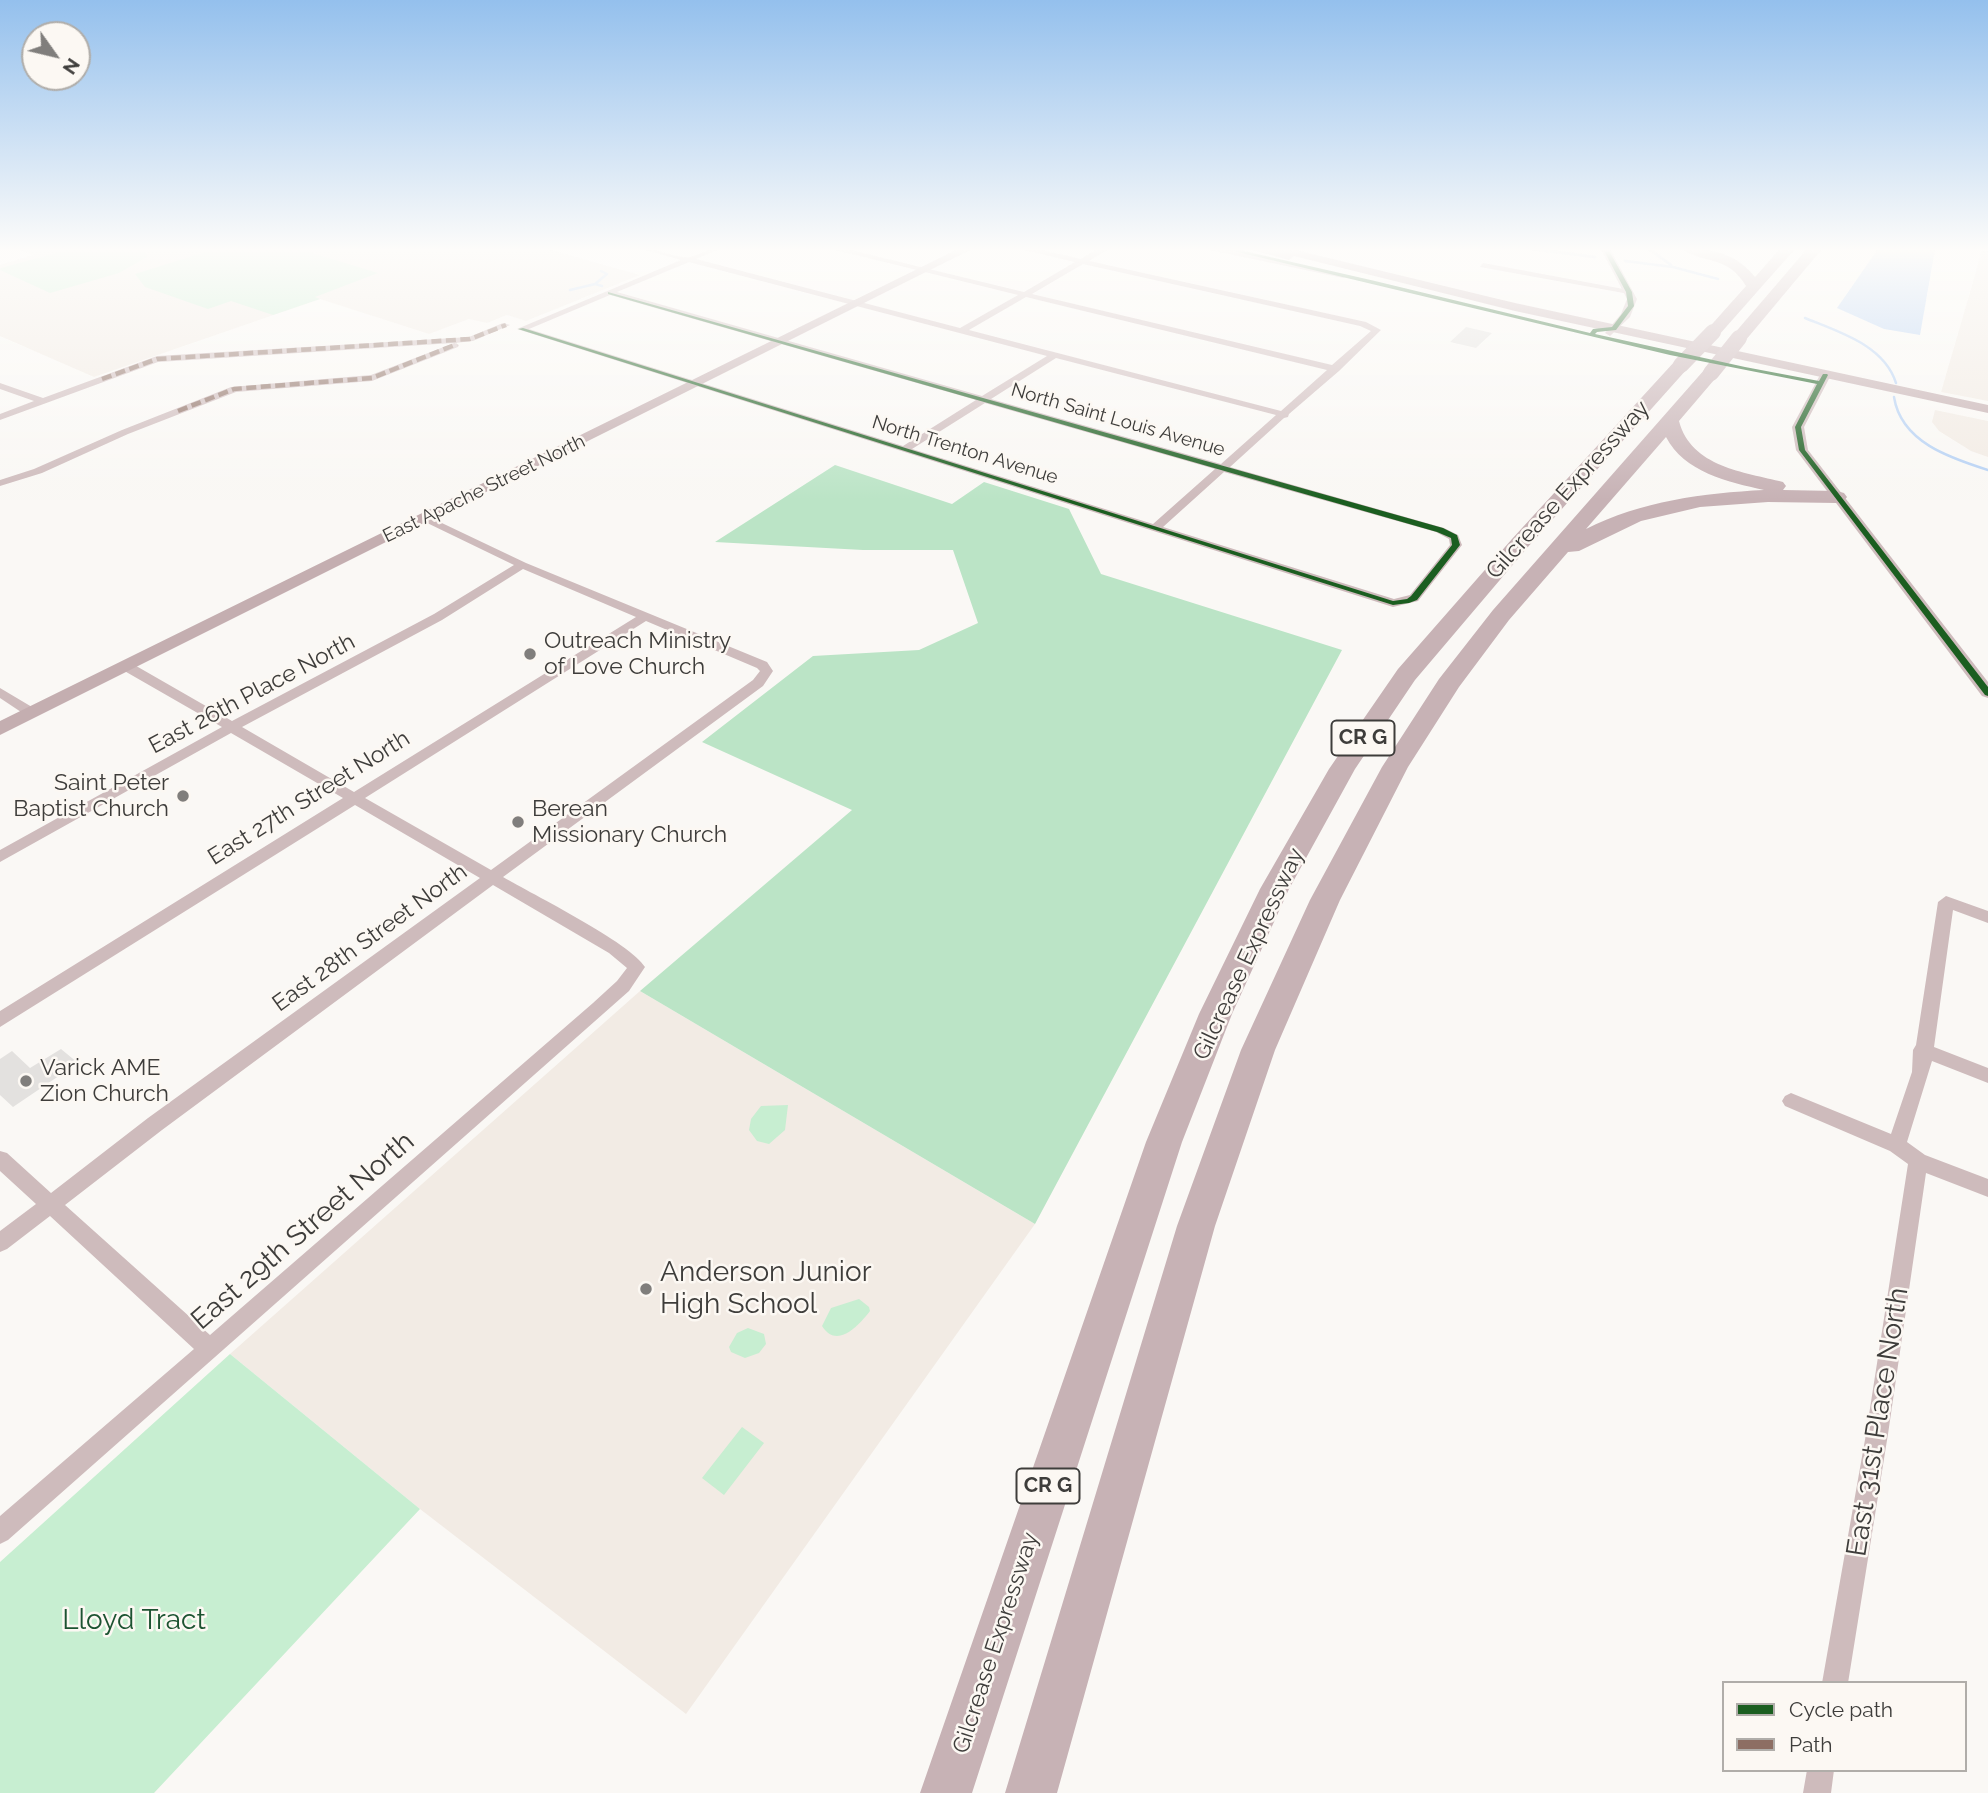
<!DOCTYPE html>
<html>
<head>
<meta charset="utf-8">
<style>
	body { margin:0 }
	#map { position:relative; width:1988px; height:1793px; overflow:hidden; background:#faf8f5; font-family:Raleway,sans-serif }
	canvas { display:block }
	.legend { position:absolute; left:1722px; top:1681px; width:245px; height:91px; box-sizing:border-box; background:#fcf8f3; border:2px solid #b0ada9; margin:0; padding:9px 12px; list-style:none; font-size:21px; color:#3e3d3b }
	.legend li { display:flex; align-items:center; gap:14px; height:35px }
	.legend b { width:35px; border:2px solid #b0ada9 }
	.north { position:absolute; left:21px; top:21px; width:70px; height:70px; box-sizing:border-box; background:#fcf8f3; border:2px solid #b0ada9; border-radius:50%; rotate:124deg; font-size:19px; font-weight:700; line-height:28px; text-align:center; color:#3e3d3b }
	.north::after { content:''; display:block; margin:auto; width:24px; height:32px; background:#807e7c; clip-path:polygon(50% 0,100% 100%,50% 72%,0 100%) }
</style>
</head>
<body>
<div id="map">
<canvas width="1988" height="1793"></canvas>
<ul class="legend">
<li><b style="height:9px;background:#1b5e20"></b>Cycle path</li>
<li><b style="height:9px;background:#8d6e63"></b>Path</li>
</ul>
<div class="north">N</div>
</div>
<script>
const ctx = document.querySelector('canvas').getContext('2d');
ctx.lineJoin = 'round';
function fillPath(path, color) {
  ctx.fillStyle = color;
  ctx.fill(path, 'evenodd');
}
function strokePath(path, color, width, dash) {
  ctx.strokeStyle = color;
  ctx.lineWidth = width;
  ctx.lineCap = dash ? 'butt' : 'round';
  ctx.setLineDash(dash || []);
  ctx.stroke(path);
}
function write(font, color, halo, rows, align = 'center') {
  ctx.font = font + ' Raleway,sans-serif';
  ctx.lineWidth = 5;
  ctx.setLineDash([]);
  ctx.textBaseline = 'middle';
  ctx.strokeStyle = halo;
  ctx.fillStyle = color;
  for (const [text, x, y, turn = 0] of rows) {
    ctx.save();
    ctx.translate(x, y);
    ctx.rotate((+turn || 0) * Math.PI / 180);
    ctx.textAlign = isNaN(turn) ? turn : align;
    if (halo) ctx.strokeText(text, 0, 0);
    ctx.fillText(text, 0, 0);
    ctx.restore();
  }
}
fillPath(new Path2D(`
	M19,249H546L640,275L526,321L507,315L487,323L469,319L429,334L320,299L94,377L0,336V265L34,255Z
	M1982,251L1988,252V401L1941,392Z
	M1935,410L1988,421V457L1971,451L1939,431L1932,422Z
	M640,991L1035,1224L686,1714L420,1509L230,1354Z`), '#f2ebe4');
fillPath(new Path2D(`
	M71,249H144L147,257L119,273L50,293L0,270L1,268Z
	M215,249H299L378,273L315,297L320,299L273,315L231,301L208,309L145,287L135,274Z
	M788,1105L785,1130L769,1144L757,1141L749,1130L751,1119L761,1106Z
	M859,1299L869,1307L870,1311C859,1325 837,1350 822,1326L831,1308Z
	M748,1328L764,1334L766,1344L759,1353L745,1358L731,1352L729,1347L737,1333Z
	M230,1354L420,1509L154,1793H0V1562Z
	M742,1427L764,1443L724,1495L702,1478Z`), '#c7eed1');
fillPath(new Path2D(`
	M835,465L952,504L984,482L1069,509L1101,574L1342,650L1035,1224L640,991L852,810L702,742L813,656L919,650L978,623L953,550H863L715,542Z`), '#bbe4c6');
fillPath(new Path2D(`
	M1878,249H1935L1920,335L1884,329L1837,308Z`), '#b6d1f4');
strokePath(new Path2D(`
	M1533,249L1595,257
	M1649,249L1671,265
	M1625,261L1673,267L1718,279
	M601,271L607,274L595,284L602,286
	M570,290L595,284
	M1805,318C1839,332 1884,345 1896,383
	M1894,397C1901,442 1950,458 1988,470`), '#b6d1f4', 2.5);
fillPath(new Path2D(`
	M1466,327L1492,333L1476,348L1450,342Z
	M61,1049L78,1063L13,1107L0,1095V1059L12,1051L30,1068Z`), '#e3e1df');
fillPath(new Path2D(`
	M643,249C658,249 679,259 690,257C701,255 707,249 719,249L696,259L960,328L1018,295L832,249H846L1024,292L1075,262L1021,249H1036L1081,259L1098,249H1108L1089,261L1366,322L1381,330L1339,371L1289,414L1288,417L1284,418L1230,467L1444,528L1458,535L1462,545L1418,601L1393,607L517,329L681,260ZM689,262L1047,356L982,396L617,292ZM1083,264L1360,326L1371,331L1332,365L1032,294ZM610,295L976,400L903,446L529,329ZM1026,297L1327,370L1281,411L969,330ZM1056,358L1276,415L1221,464L991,399ZM985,403L1215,469L1153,524L912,449ZM1224,472L1436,532L1449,539L1450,545L1410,595L1394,599L1163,527Z
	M1206,249H1222L1347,276L1343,278Z
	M1483,263L1629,290L1633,292L1629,294L1480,267Z
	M503,323L510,325L473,341L455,343L459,345L458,347L372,381L236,392L128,434L42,473L0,486V480L34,469L122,430L231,387L371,375L454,343L158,362L0,420V414L34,401L0,389V383L43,398L157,356L469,337Z
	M425,515L526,563L767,662L773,671L763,686L503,877C532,894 631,943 645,967L629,991L8,1540L0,1544V1516L194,1349L50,1216L7,1249L0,1252V1231L36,1204L0,1171V1151L7,1153L51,1193L148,1118L480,878L355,805L0,1027V1011L343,798L231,733L0,862V850L222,727L121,669V663H131L232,721L434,614L514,565L421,520V516ZM523,569L636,617L354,792L242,727L442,620ZM646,621L757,668L760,671L753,680L491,870L365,798ZM493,885L609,953L627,968L617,981L593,1003L210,1335L65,1205L162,1130Z
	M0,688L37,710V716H27L0,698Z
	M1946,896L1988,911V923L1953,910L1934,1047L1988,1068V1083L1932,1061L1907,1142L1925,1155L1988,1179V1197L1926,1173L1888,1434L1848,1683H1822L1866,1434L1908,1164L1890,1151L1785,1106L1782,1101L1785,1096L1791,1093L1891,1134L1912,1072L1913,1050L1916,1045L1938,902Z
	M1807,1770H1834L1831,1793H1803Z`), '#cebbbc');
fillPath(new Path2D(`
	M1601,249H1610L1637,299L1630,317L1610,336L1605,333L1621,314L1627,299Z
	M1821,373L1831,375L1804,427L1808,450L1988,682V698L1982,696L1796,450L1792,427Z`), '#cebbbc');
fillPath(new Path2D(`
	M958,249H972L0,735V721Z
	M1250,249H1291L1515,303L1988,405V413L1515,311L1294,256L1289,260Z`), '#c4aeb0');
fillPath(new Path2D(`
	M1683,249C1712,249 1736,253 1755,277L1780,249H1795L1719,335L1713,337L1705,332L1746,286C1727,254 1704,265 1683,249Z
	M1807,249H1822L1745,341H1733L1731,338L1733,335Z
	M1681,360L1689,365L1687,369L1527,548L1415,680L1355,769L1289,889L1232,1014L1182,1142L972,1793H920L1146,1142L1199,1014L1260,889L1329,769L1398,669L1512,539L1675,361Z
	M1711,368L1720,373L1679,421C1691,467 1744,472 1783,482L1786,486L1783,490L1837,491L1844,493L1847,497L1844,501L1837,503L1768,502L1700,507L1641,521L1579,551L1568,552L1509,620L1459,687L1408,767L1340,900L1275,1050L1215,1226L1057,1793H1005L1177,1226L1241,1050L1310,900L1382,767L1439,679L1493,610L1705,369ZM1666,437C1684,472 1728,482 1764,490C1704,493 1641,501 1586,529Z`), '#c7b2b5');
strokePath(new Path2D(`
	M1681,365L1713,332
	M1711,373L1739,338`), '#c7b2b5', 16);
strokePath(new Path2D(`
	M102,379L157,359L470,339L506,325
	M178,411L234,389L372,378L457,344`), '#8d6e63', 4.5, [10, 4.5]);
fillPath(new Path2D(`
	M1225,249H1235L1375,281L1590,333L1593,329L1612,327L1628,306L1626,292L1603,249H1608L1632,292L1634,306L1616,330L1597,332L1595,334L1745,367L1819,381L1823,374H1827L1828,375L1801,427L1805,450L1988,687V696L1985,695L1799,450L1795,427L1817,384L1670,355Z
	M608,292L1443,528L1457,535L1460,545L1417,600L1409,603L1393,605L518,329L523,328L1393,601L1407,599L1411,596L1452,545L1451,538L1437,532L608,294Z`), '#1b5e20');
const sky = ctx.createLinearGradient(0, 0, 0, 500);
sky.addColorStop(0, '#94c0ed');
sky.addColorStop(0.5, '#fdfcfa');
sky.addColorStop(1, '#fdfcfa00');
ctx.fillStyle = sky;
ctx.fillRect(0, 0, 1988, 500);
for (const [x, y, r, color] of [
	[530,654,7,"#807e7c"],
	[183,796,7,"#807e7c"],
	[518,822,7,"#807e7c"],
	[26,1081,7,"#807e7c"],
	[646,1289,7,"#807e7c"]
]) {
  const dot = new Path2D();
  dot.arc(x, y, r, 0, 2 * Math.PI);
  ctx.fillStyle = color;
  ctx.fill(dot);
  strokePath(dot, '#fcf8f3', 2.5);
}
write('19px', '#3e3d3b', '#fcf8f3', [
	["North Saint Louis Avenue",1118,420,16],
	["North Trenton Avenue",965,450,17],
	["East Apache Street North",484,489,-26]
]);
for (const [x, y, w] of [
	[1363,738,63],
	[1048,1486,63]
]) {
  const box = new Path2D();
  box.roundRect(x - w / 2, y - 17.5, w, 35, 5);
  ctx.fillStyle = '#fcf8f3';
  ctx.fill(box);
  strokePath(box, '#3e3d3b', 2);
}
write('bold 21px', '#3e3d3b', null, [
	["CR G",1363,738],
	["CR G",1048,1486]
]);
write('23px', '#3e3d3b', '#fcf8f3', [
	["Gilcrease Expressway",1568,490,-48],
	["East 26th Place North",252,694,-28],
	["East 27th Street North",309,798,-32],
	["East 28th Street North",370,938,-36],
	["Gilcrease Expressway",1249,954,-65],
	["Gilcrease Expressway",996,1643,-72]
]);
write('23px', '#3e3d3b', '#fcf8f3', [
	["Outreach Ministry",544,641],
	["of Love Church",544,667],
	["Saint Peter",169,783,"right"],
	["Baptist Church",169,809,"right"],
	["Berean",532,809],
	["Missionary Church",532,835],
	["Varick AME",40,1068],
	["Zion Church",40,1094]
], 'left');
write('28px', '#3e3d3b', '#fcf8f3', [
	["East 29th Street North",303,1231,-41],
	["East 31st Place North",1878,1422,-81]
]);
write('28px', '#3e3d3b', '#fcf8f3', [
	["Anderson Junior",660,1273],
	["High School",660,1305]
], 'left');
write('28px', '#1c5331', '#fcf8f3', [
	["Lloyd Tract",134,1621]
]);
</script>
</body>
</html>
